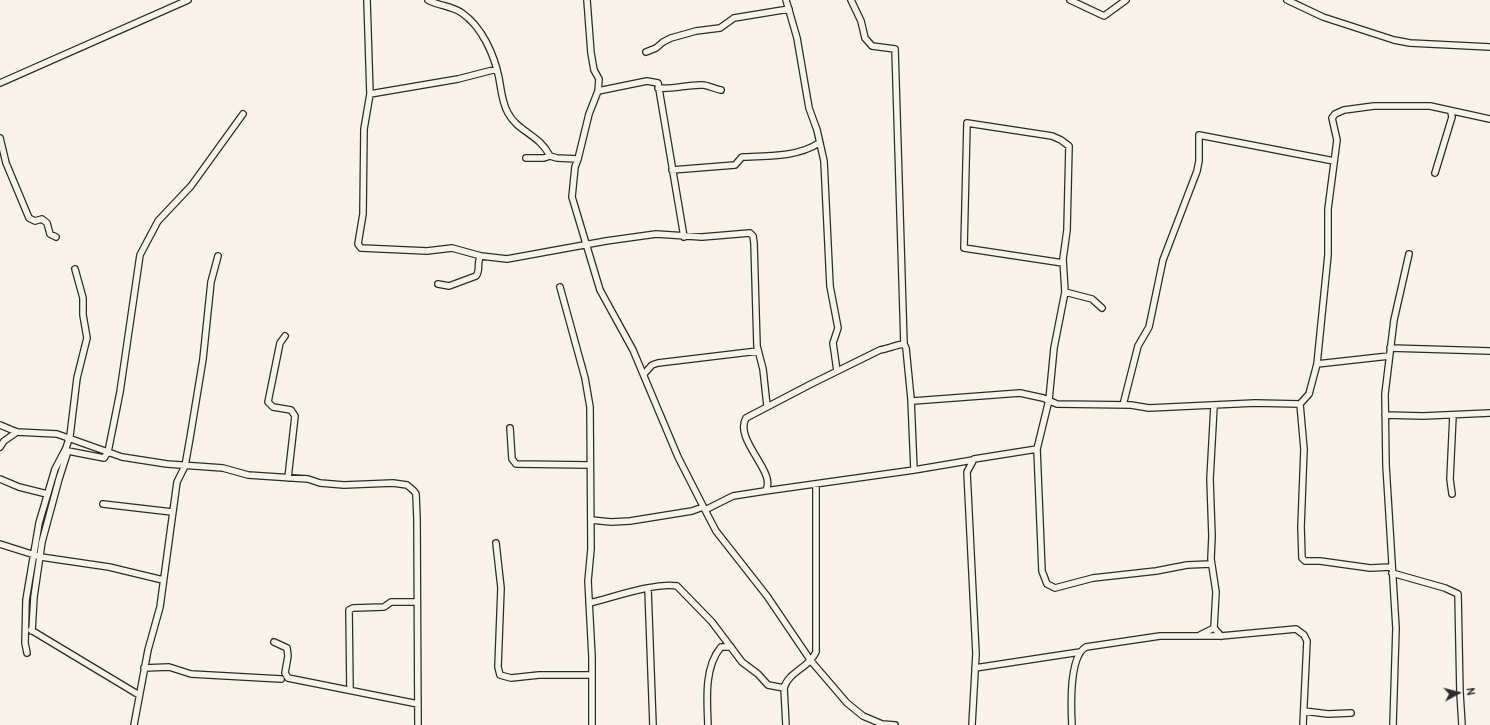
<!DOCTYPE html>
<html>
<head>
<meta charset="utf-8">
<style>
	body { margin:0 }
	#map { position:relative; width:1490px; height:725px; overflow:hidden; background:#f7f3e8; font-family:Pangolin,sans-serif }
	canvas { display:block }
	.north { position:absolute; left:1438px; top:673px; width:40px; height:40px; -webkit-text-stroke:3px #f7f3e8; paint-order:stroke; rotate:83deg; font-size:11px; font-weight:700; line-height:16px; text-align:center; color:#2b2b2b }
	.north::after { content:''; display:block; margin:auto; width:14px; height:18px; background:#2b2b2b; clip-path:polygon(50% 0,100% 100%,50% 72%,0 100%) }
</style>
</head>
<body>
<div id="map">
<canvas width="1490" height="725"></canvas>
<div class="north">N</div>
</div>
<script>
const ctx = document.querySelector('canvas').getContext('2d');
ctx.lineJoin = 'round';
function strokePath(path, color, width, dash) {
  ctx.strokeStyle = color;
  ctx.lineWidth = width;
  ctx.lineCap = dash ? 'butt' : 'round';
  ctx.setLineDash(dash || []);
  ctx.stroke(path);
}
const minor = new Path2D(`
	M367,0L370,94L364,129L363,214L358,244L361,248L427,251L452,248L481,256L507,259L606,241L656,234L702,237L750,233L753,236L754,243L757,346L763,369L767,406
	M428,0C439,6 452,6 462,13C482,27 494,54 499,78C501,89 502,103 508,113C518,132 539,134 550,156L557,158L578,159L575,167L572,197L600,290L633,350L678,457L705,510L716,531L767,596L811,661L847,703L863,716L882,724L895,725
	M786,0L797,38L809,108L817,130L824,161L830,286L838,328L833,343L837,371
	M851,0L861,21L865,38L872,46L895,49L904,344
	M1070,0L1104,16L1126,0
	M1287,0L1323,17L1394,40L1410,43L1490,47
	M646,52L656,48L663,42L671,38L696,31L720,28L734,18L789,9
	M0,83L188,0
	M658,88C673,90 688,84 703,85C707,85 715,89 721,90
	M598,91L647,81L658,83L684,237
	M370,94L458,79L497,69
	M0,138L6,163L29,218L35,221L42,219L47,223L50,234L56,237
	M526,158H544L550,156
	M578,159L589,114L598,91L599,79L594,70L591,53L587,0
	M672,170L735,165L742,157C767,156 798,157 819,143
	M1435,173L1452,117L1451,112
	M1063,263L964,248L967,123L1052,136L1061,140L1069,146L1067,230L1063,259L1065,292L1054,348L1049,400L1037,449L1042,571L1047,584L1055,588L1093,578L1156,571L1187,565L1211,564
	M438,284L449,286L476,276C481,270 476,262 481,256
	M560,287L585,378L590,407L591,549L588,581L592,657V725
	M1065,292L1092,299L1102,308
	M285,336L280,343L268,402L273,407L291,410L295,416L288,478
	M1390,348L1490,351
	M1317,364L1389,356
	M644,374L652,365L658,363L758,351
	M1123,405L1138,346L1149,327L1163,260L1197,171L1199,161V135L1334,161
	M1214,406L1210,479L1212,536L1211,559L1216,592L1214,628L1221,636
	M1385,415L1423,416L1490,413
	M0,425L17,432L57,434L122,457L167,464L223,468L248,475L308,479L320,483L344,485L393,483L407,485L414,491L416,494L417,519L418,725
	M510,428L512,459L516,464L589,465
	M0,447L4,441L17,432
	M914,470L973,460
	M0,479L19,487L47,494
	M765,491L914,470L911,399
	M1452,494L1450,479L1453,415
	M103,504L172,512
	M705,510L733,496L765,491C779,474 733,440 746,418L811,384L880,350C888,349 895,345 904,344L906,348L911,399L913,401L1020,393L1043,398L1057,404L1131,405L1149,408L1255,403L1300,404
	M591,520L611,522L630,521L692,511L703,507
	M496,543L501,588L498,667L500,675L511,678L539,675H592
	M0,544L41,557L109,567L163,580
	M1392,567L1370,568L1320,561H1305L1302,558L1301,527L1304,449L1300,404L1309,394L1317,364L1328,255V209L1337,140L1332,118L1335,114L1344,110L1374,106H1430L1490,119
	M1392,573L1445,588L1458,594L1460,693L1462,725
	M648,589L653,725
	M589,603C611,598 656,582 677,586L712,622L742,662L758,674L768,685L784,688
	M31,630L139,695
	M32,631L34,597L42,542L59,479L68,451L104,458L108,452L120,392L140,255L158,221L191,186L243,114
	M1200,635L1214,628
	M274,642L287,648L288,656L285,673L288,678L418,704
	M27,653L25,643L26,600L39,523L55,469L66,448L70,436L77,378L87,338L83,315V298L75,269
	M144,668L169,667L191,674L281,679
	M975,668L1080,652
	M350,690L349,610L353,608L384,607L391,602H417
	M1304,711L1328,714L1351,713
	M134,725L148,650L160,607L177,482L185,466L190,438L203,359L211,282L218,256
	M708,725C707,700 704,667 721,647H731
	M786,725L784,688C789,671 809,668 816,652V484
	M972,725L976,654L967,472L974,459L1037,449
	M1072,725C1071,707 1069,656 1086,647L1160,636H1221L1296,629L1304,635L1307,641L1303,725
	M1393,725L1396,628L1386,465L1385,394L1394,320L1409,254`);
strokePath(minor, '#2b2b2b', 8);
strokePath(minor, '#f7f3e8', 5.5);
</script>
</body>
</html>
